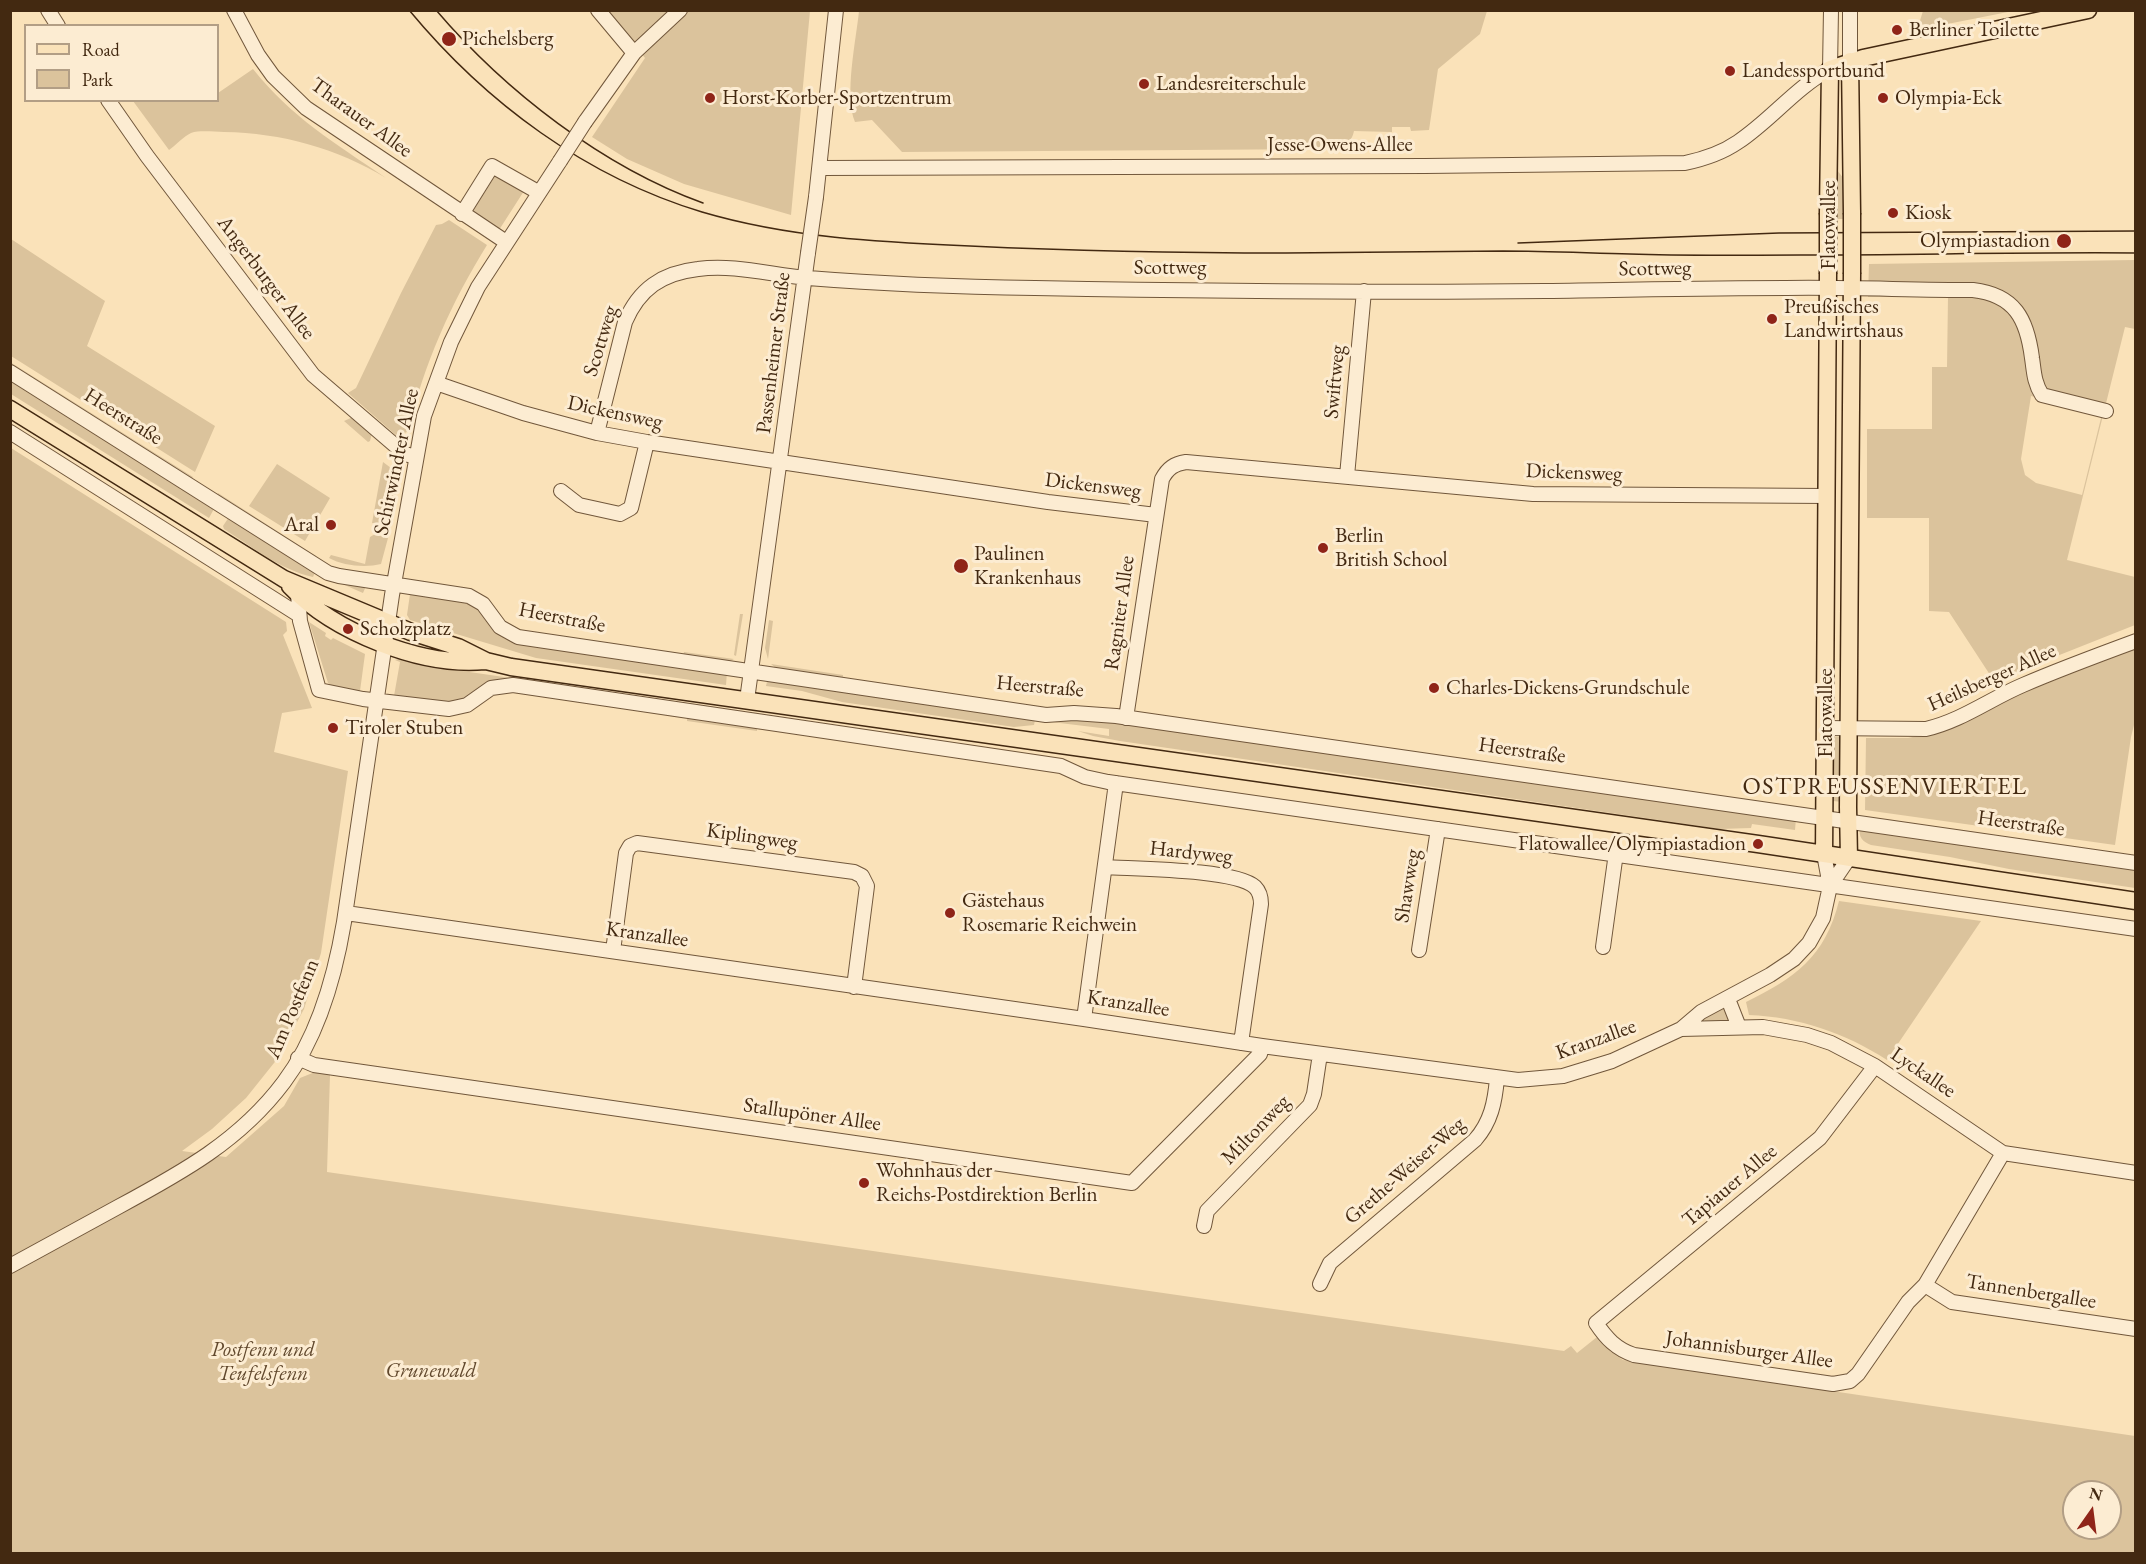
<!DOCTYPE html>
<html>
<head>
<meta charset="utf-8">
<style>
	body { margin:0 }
	#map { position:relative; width:2146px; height:1564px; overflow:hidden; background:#fae2b9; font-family:"EB Garamond",serif }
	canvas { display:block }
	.frame { position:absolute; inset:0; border:12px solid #432911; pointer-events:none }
	.legend { position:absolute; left:24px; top:24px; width:195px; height:78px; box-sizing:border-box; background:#fcecd2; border:2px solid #b29e85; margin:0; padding:8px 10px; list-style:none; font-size:18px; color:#432911 }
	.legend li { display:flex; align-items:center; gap:12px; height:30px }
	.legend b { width:30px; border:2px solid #b29e85 }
	.north { position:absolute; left:2062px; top:1480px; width:60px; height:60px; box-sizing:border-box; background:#fcecd2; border:2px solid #b29e85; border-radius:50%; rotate:14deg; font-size:16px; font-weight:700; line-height:24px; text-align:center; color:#432911 }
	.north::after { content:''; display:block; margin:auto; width:21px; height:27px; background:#8f2418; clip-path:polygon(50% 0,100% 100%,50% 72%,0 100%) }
</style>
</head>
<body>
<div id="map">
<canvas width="2146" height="1564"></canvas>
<div class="frame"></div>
<ul class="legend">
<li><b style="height:8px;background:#fae2b9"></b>Road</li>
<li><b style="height:16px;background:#dbc39c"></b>Park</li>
</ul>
<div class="north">N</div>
</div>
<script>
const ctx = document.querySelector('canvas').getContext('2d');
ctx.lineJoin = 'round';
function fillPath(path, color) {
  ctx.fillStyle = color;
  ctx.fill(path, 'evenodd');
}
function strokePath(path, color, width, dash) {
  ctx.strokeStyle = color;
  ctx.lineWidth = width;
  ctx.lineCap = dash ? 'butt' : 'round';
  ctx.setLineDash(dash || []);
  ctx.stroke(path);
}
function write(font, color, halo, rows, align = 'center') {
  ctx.font = font + ' "EB Garamond",serif';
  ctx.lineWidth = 6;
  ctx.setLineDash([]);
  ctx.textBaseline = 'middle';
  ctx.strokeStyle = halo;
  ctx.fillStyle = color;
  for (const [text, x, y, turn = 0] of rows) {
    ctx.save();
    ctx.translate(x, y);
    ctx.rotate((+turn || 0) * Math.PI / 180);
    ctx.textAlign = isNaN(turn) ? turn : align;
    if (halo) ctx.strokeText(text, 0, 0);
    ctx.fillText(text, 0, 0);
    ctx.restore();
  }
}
fillPath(new Path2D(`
	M607,11H810L791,215L684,184L627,159L592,137L645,58Z
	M859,11V10L1487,11L1480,34L1438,69L1429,130L1411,131L1410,127H1392V132L1354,131C1351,145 1342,148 1328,149L902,152L872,120L855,122C844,95 856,41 859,11Z
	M1923,11V10L2013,11L1917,30Z
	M253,69C292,118 335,143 386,178C336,148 282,133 224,132C214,132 200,130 191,133C184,136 176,145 169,150L133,101L218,100V93Z
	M1837,170L1844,179V219H1836Z
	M495,176L524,191L499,230L472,211Z
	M449,220L487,245C451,303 424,364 408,431L398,437L348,393L356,388L401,293L436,225L442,224Z
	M11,239L105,301L87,346L215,426L195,472L11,356Z
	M2135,260V329L2125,327L2067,560L2135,577V625L1994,681L1949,612L1929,611V518H1867V429H1932V367H1947L1948,297H1868L1869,264ZM2031,396L2102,414L2082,495L2036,483L2025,475L2021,459Z
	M10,362L193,477L190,481L11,367Z
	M10,378L215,507L209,518L11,394Z
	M353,417L372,433L370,441L368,442L344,421Z
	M11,448L286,622L287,631L283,635L312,708L282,713L274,752L348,771L321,953L304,1009L278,1058L246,1098L212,1129L182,1151L226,1157L284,1106L300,1078L315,1072L330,1075L327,1172L1564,1351L1571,1346L1577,1353L1597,1337L1611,1352L1623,1360L2135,1436V1553H11ZM2074,1492H2110V1528H2074Z
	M383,462L399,474L390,525L372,523Z
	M277,464L330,498L305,541L249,506Z
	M218,493L316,556L312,558L215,497Z
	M229,517L366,586L363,593L315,572L313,577C281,570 252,547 224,529L223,526Z
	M375,534L388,538L381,564C366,568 343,566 329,558L331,555L365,564L370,537Z
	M410,594L469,603L481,610L496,630L727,672L726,685L536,658L410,620L407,615Z
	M740,614H743L736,656L734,655Z
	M769,620L773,621L768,659L765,648Z
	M309,622L326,633L325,636L331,640L333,638L365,654L360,691L334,687L328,683Z
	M2135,648V721L2131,737L2115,845L1865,810L1866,738H1908L1947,730L2025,692Z
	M684,652L734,659L728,662L683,656Z
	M401,658L442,668L834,725V728L507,681L469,700L452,704L394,696L400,662L395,660Z
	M771,664L843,675V679L777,669Z
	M768,677L1091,717L1796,818L1795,830L1752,824L1751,828L1720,829L1120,741L1093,736L1078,731L1109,736V729L1035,720L1034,725L1014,727L842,702L802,691L766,686Z
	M687,716L757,727V731L687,721Z
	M1833,737H1841L1843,802L1833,801Z
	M1860,828L2135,868V888L2009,869L1950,857L1871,845C1863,842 1858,837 1860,828Z
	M1839,901L1981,921L1887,1060C1845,1033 1799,1017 1749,1015L1746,1002C1795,978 1825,957 1839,901Z
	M1724,1007L1726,1009L1730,1019L1728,1021L1705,1024L1704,1017Z`), '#dbc39c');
const minor = new Path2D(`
	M48,10L58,26
	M234,10L258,55L273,76L306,108L506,242
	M598,10L634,53
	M1850,61V10
	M108,100L147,156L313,375L405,454L416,457
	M585,122L634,53L680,10
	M820,168L1425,166L1685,163C1704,159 1722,153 1738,142C1771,120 1795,88 1830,69L1831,10
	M816,197L836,10
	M462,214L492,166L538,192
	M10,372L328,573L339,576L469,596L483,604L500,627L518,637L1046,715L1074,713L1116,716L2136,863
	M436,383L523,413L597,433L647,442L1048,502L1156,515
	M10,432L299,615
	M597,433L625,322C639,289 662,273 698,269C734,264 772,275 808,278C883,284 959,287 1035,288C1205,291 1375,293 1545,291C1626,290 1706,288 1786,288C1848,287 1910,290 1973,290C2015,295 2027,319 2032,358C2034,371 2034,383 2042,395L2106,411
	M1347,476L1364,291
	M561,491L579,505L620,514L631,508L647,442
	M298,594L300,621L319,690L363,699L449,709L467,705L491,688L513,685L1014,759L1061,766L1085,777L1108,782L2136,929
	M747,700L808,253
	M1126,718L1162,479C1168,468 1174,464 1186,462L1533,494L1827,496
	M1825,728L1926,729C1961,721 1990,699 2023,685C2060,669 2098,655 2136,641
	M1824,854L1830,886
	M1105,867C1135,869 1235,869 1255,887C1260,892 1261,897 1261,904L1241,1043
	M346,913L1084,1019L1262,1046L1518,1080L1563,1076L1612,1061L1681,1029L1701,1012L1770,975L1794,959L1809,943L1823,918L1830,886L1849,858
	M1603,947L1616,853
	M1419,950L1438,829
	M613,951L626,853L630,846L637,843L854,872L862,876L867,886L854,987
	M1728,999L1739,1027
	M1084,1019L1116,783
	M1681,1029L1763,1027L1807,1035L1831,1043L1875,1066L2003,1153L2136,1173
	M298,1058L314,1065L1132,1183L1260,1054L1262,1046
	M1875,1066L1820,1138L1596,1323C1606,1338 1616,1349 1634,1355L1833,1384L1850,1381L1858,1374L1908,1302L1925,1285L2003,1153
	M1204,1226L1207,1211L1310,1105L1314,1094L1320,1054
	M10,1266C46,1246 82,1227 118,1207C181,1173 240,1141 284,1082C317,1038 335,976 344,922L392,595L424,416L451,342L478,287L560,161
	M1320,1284L1330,1263L1475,1140C1491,1122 1495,1102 1497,1078
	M1925,1285L1952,1302L2136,1329`);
const major = new Path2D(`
	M1850,61L1852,213
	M1828,213L1830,69L1863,58L2088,10
	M10,409L284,579L411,632L458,647L486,661L511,667L1758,844L2136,901
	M290,586C334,632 421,667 485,661
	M1824,854L1828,274
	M1849,858L1848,807L1852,274`);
strokePath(minor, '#71573b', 16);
strokePath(major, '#432911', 19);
strokePath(minor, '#fcecd2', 14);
strokePath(major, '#fae2b9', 16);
strokePath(new Path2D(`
	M409,10C486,103 586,177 702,212C790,238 879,242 970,246C1076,251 1181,253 1286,253C1359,252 1431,251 1503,251C1545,251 1587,253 1630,254C1687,256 1744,255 1801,255C1913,255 2024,252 2136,253
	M436,10C505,91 603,167 703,203
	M1518,243L1779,233L2136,231`), '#432911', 1.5);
const minorBridge = new Path2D(`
	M560,161L585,122
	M808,253L816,197`);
const majorBridge = new Path2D(`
	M1828,274V213
	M1852,274V213`);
strokePath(minorBridge, '#71573b', 16, []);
strokePath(majorBridge, '#432911', 19, []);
strokePath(minorBridge, '#fcecd2', 14);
strokePath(majorBridge, '#fae2b9', 16);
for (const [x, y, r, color] of [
	[1897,30,6,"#8f2418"],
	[449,39,8,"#8f2418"],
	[1730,71,6,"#8f2418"],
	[1144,84,6,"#8f2418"],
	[710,98,6,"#8f2418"],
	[1883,98,6,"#8f2418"],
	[1893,213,6,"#8f2418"],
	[2064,241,8,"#8f2418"],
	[1772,319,6,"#8f2418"],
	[331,525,6,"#8f2418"],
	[1323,548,6,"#8f2418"],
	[961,566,8,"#8f2418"],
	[348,629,6,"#8f2418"],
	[1434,688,6,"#8f2418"],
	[333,728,6,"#8f2418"],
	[1758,844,6,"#8f2418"],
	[950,913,6,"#8f2418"],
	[864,1183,6,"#8f2418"]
]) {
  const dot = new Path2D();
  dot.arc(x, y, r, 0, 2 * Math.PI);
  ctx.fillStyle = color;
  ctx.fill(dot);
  strokePath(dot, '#fcecd2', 2);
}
write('21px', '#432911', '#fcecd2', [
	["Berliner Toilette",1909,30],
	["Pichelsberg",462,39],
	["Landessportbund",1742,71],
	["Landesreiterschule",1156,84],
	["Horst-Korber-Sportzentrum",722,98],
	["Olympia-Eck",1895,98],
	["Kiosk",1905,213],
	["Olympiastadion",2050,241,"right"],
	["Preußisches",1784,307],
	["Landwirtshaus",1784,331],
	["Aral",319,525,"right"],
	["Berlin",1335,536],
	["British School",1335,560],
	["Paulinen",974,554],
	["Krankenhaus",974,578],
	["Scholzplatz",360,629],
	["Charles-Dickens-Grundschule",1446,688],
	["Tiroler Stuben",345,728],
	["Flatowallee/Olympiastadion",1746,844,"right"],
	["Gästehaus",962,901],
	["Rosemarie Reichwein",962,925],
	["Wohnhaus der",876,1171],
	["Reichs-Postdirektion Berlin",876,1195]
], 'left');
write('21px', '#432911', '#fcecd2', [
	["Tharauer Allee",361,118,36],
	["Jesse-Owens-Allee",1340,145],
	["Flatowallee",1829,225,-90],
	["Scottweg",1170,268],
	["Scottweg",1655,269,-1],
	["Angerburger Allee",266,278,53],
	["Scottweg",601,341,-73],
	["Passenheimer Straße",774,353,-83],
	["Swiftweg",1335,382,-85],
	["Dickensweg",615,413,12],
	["Heerstraße",123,417,32],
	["Schirwindter Allee",397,462,-78],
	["Dickensweg",1574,473,2],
	["Dickensweg",1093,486,7],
	["Ragniter Allee",1120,613,-82],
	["Heerstraße",562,618,11],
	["Heilsberger Allee",1992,678,-24],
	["Heerstraße",1040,687,5],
	["Flatowallee",1826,713,-90],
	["Heerstraße",1522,751,8],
	["Heerstraße",2021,824,8],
	["Kiplingweg",752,837,8],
	["Hardyweg",1191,853,6],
	["Shawweg",1408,886,-81],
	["Kranzallee",647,935,8],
	["Kranzallee",1128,1004,9],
	["Am Postfenn",293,1009,-67],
	["Kranzallee",1596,1040,-20],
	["Lyckallee",1923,1073,34],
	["Stallupöner Allee",812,1115,8],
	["Miltonweg",1256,1130,-46],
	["Grethe-Weiser-Weg",1405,1171,-41],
	["Tapiauer Allee",1730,1186,-40],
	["Tannenbergallee",2031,1292,9],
	["Johannisburger Allee",1749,1350,8]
]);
write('italic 21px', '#61482d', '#fcecd2', [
	["Postfenn und",263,1350],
	["Teufelsfenn",263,1374],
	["Grunewald",431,1371]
]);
ctx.letterSpacing = '1.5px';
write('24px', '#432911', '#fcecd2', [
	["OSTPREUSSENVIERTEL",1885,787]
]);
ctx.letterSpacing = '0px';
</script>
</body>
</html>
